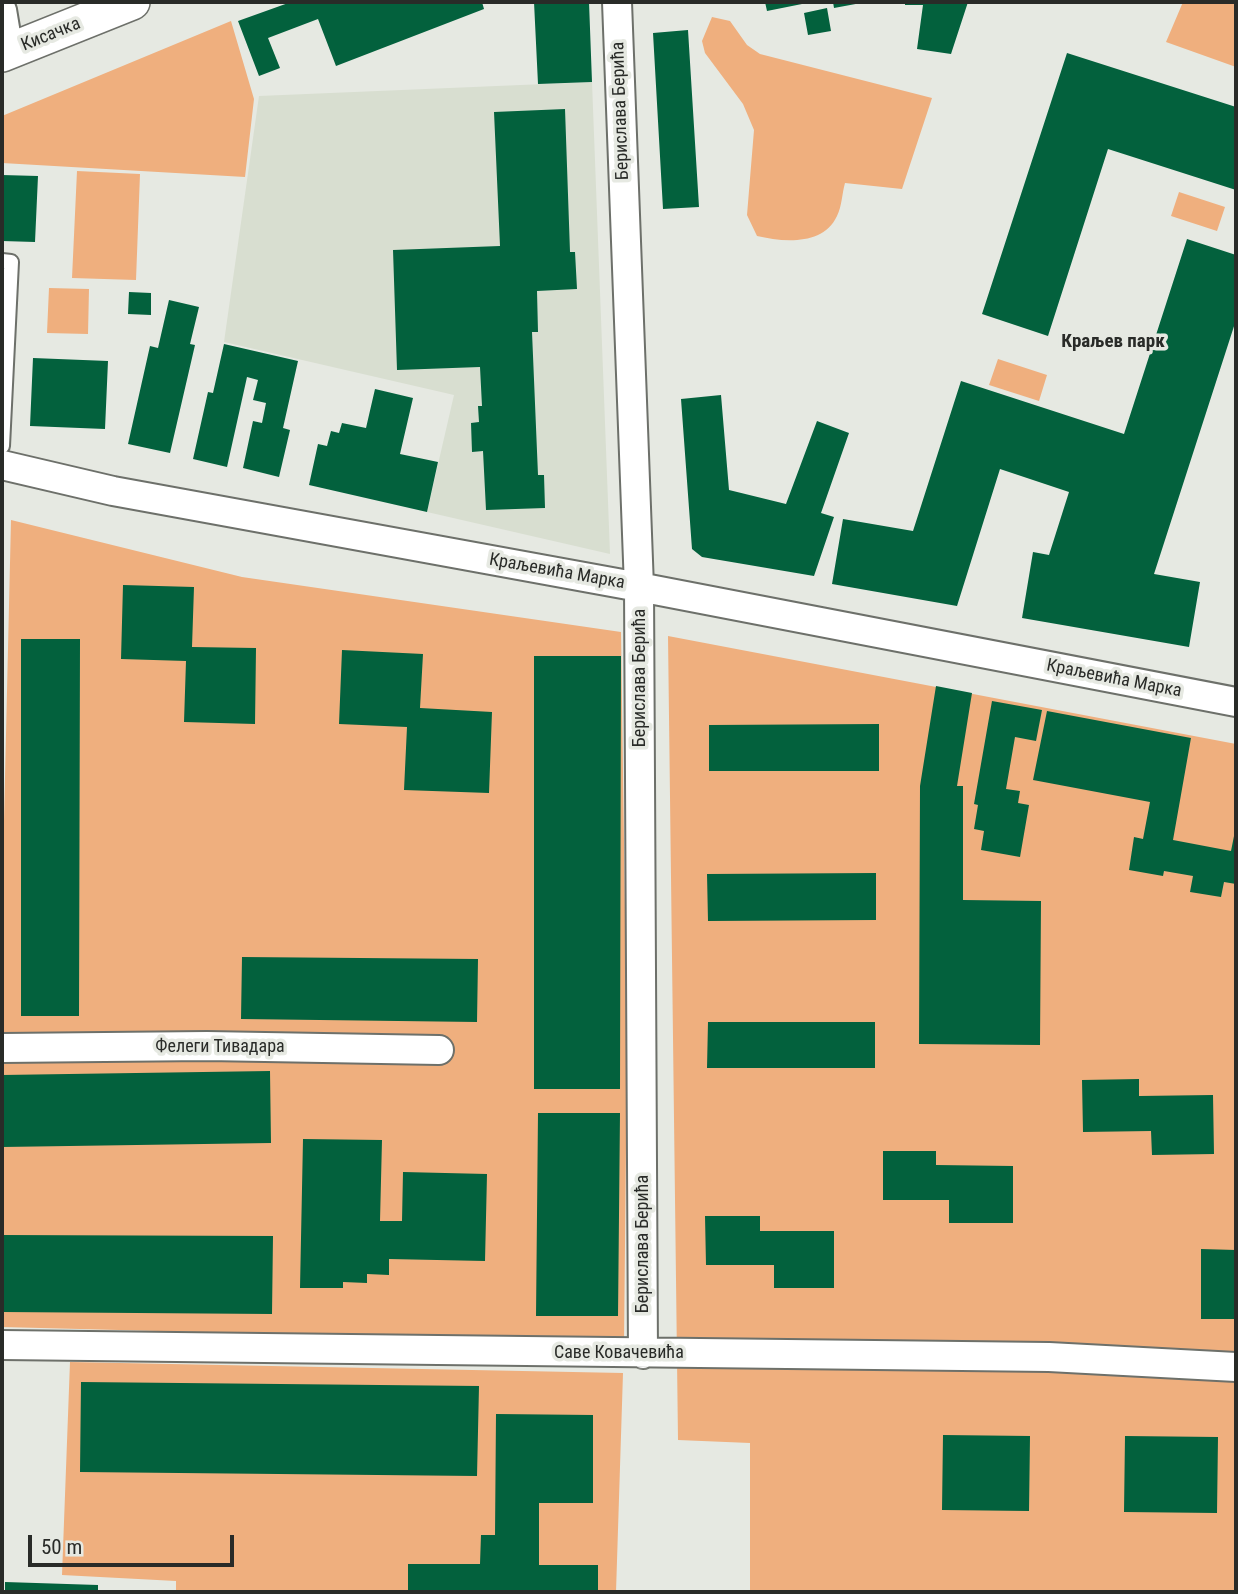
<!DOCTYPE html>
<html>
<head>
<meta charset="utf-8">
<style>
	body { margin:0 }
	#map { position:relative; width:1238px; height:1594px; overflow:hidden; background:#e6e9e2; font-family:"Roboto Condensed",sans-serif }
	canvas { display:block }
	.frame { position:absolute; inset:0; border:4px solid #292b28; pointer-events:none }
	.scale { position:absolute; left:28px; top:1535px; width:206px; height:32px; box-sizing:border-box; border:4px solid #292b28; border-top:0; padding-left:9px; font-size:21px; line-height:24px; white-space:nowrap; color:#292b28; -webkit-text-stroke:5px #e6e9e2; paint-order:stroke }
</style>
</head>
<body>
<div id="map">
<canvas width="1238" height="1594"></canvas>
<div class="frame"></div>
<div class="scale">50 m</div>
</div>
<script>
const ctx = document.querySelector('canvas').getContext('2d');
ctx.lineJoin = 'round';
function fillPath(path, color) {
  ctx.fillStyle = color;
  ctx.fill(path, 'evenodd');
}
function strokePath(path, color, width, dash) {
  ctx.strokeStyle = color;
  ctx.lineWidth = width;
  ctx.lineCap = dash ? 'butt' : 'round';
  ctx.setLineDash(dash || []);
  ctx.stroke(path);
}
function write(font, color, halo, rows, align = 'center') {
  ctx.font = font + ' "Roboto Condensed",sans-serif';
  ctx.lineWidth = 7;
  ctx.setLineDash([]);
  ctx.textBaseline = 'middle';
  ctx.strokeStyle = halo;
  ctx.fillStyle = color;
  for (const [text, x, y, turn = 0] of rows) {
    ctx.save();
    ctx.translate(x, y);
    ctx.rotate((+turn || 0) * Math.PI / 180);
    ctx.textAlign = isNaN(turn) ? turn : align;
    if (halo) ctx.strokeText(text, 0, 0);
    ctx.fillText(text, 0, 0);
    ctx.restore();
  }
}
fillPath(new Path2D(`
	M592,82L610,554L427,512L454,395L224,342L259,96Z`), '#d8ded0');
fillPath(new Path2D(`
	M1183,2H1236V67L1166,42Z
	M712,17L730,21L747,45L760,54L932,98L902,189L845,183C842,193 842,206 837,216C823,246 783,242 757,236L747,215L754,130L743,104L705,53L702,41Z
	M231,21L254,99L245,177L2,163V116Z
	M77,171L140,174L136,280L72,278Z
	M1179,192L1225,207L1217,231L1171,216Z
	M49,288L89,289L88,334L47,333Z
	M998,359L1047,375L1039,401L989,385Z
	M11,520L242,577L621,632L627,1050L624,1343L2,1327V906Z
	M668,636L1236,744V1592H750V1443L678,1440Z
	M70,1362L623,1373L616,1592H176V1581L62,1575Z`), '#efaf7e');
fillPath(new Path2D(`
	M291,2H482L484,9L336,66L318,19L268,38L280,68L259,76L238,21Z
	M534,2H589L592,82L538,84Z
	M765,2H807V3L767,11Z
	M833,2H861V3L834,8Z
	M905,2H968L951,54L917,49L923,5H905Z
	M827,8L831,31L808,35L804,13Z
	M688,30L699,207L663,209L653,33Z
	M1067,53L1236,107V190L1108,149L1048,336L982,314Z
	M565,109L570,252H575L577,289L537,291L538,332H532L538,475H544L545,508L486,510L483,451L472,452L471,423L479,422L478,406H482L480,367L397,370L393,250L500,246L494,112Z
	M2,175L38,176L35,242L2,241Z
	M1187,239L1236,255V320L1154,574L1200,582L1189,647L1022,618L1033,552L1049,555L1069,492L1000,469L957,606L832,584L843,519L913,531L961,381L1124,434Z
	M129,292L151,293V315L128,314Z
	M169,300L199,307L190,344L195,345L170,453L128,444L150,346L158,348Z
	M224,344L298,361L283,428L290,430L279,477L243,468L253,421L262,423L266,403L253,400L258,380L247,377L227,467L193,459L208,392L213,393Z
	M33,358L108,361L105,429L30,426Z
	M375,389L413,398L400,454L438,462L427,512L309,485L318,444L327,446L331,431L339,433L342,423L366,428Z
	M721,395L729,490L786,504L817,421L849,433L821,513L834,517L814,576L702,557L692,549L681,399Z
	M123,585L194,587L192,647L256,648L255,724L184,722L186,661L121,659Z
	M21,639H80L79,1016H21Z
	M342,650L423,654L420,708L492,712L489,793L404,790L407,727L339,724Z
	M534,656H621L620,1089H534Z
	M936,686L972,693L957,786H963V900L1041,901L1040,1045L919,1044L920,786Z
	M992,701L1042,710L1036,741L1015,737L1006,789L1020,791L1018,803L1029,805L1020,857L981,850L984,831L974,829L978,805L974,804Z
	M1047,711L1191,738L1173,840L1231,851L1236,826V884L1224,882L1221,897L1190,892L1193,876L1164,871L1163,876L1129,870L1134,837L1143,839L1150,802L1033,780Z
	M879,724V771H709V725Z
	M876,873V920L708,921L707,874Z
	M242,957L478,959L477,1022L241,1019Z
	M708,1022H875V1068H707Z
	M270,1071L271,1143L2,1147V1075Z
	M1139,1079V1096L1213,1095L1214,1154L1152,1155L1151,1131L1083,1132L1082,1080Z
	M538,1113H620L618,1316H536Z
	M303,1139L382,1140L380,1221H402L403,1172L487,1174L485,1261L389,1259V1275L367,1274V1283L343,1282V1288H300Z
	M883,1151H936V1165L1013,1166V1223H949V1200H883Z
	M705,1216H760V1231H834V1288H774V1265H706Z
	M2,1235L273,1236L272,1314L2,1312Z
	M1201,1249L1236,1250V1319H1201Z
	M81,1382L479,1386L477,1476L80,1472Z
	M496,1414L593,1415V1503H539V1565H598V1592H408V1564H480L481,1535H495Z
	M943,1435L1030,1436L1029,1511L942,1510Z
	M1125,1436L1218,1437L1217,1513L1124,1512Z
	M5,1582L98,1585V1592H5Z`), '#03613d');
const service = new Path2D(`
	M2,261L11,262L2,446`);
const minor = new Path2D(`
	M617,2L639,587L643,1354
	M2,10L9,52
	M2,465L113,491L639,587L1236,702
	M2,1048L207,1046L439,1050
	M2,1345L1049,1357L1236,1367`);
const tertiary = new Path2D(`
	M2,54L132,2`);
strokePath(service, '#6d706a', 18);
strokePath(minor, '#6d706a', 32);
strokePath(tertiary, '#6d706a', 38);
strokePath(service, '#fff', 14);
strokePath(minor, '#fff', 28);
strokePath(tertiary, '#fff', 35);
write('18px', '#292b28', '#e6e9e2', [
	["Кисачка",51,35,-22],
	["Берислава Берића",621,111,-92],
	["Краљевића Марка",557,572,10],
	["Берислава Берића",640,678,-90],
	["Краљевића Марка",1114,679,11],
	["Фелеги Тивадара",220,1047],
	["Берислава Берића",643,1244,-90],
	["Саве Ковачевића",619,1353]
]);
write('bold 19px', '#292b28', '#e6e9e2', [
	["Краљев парк",1113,342]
]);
</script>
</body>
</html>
